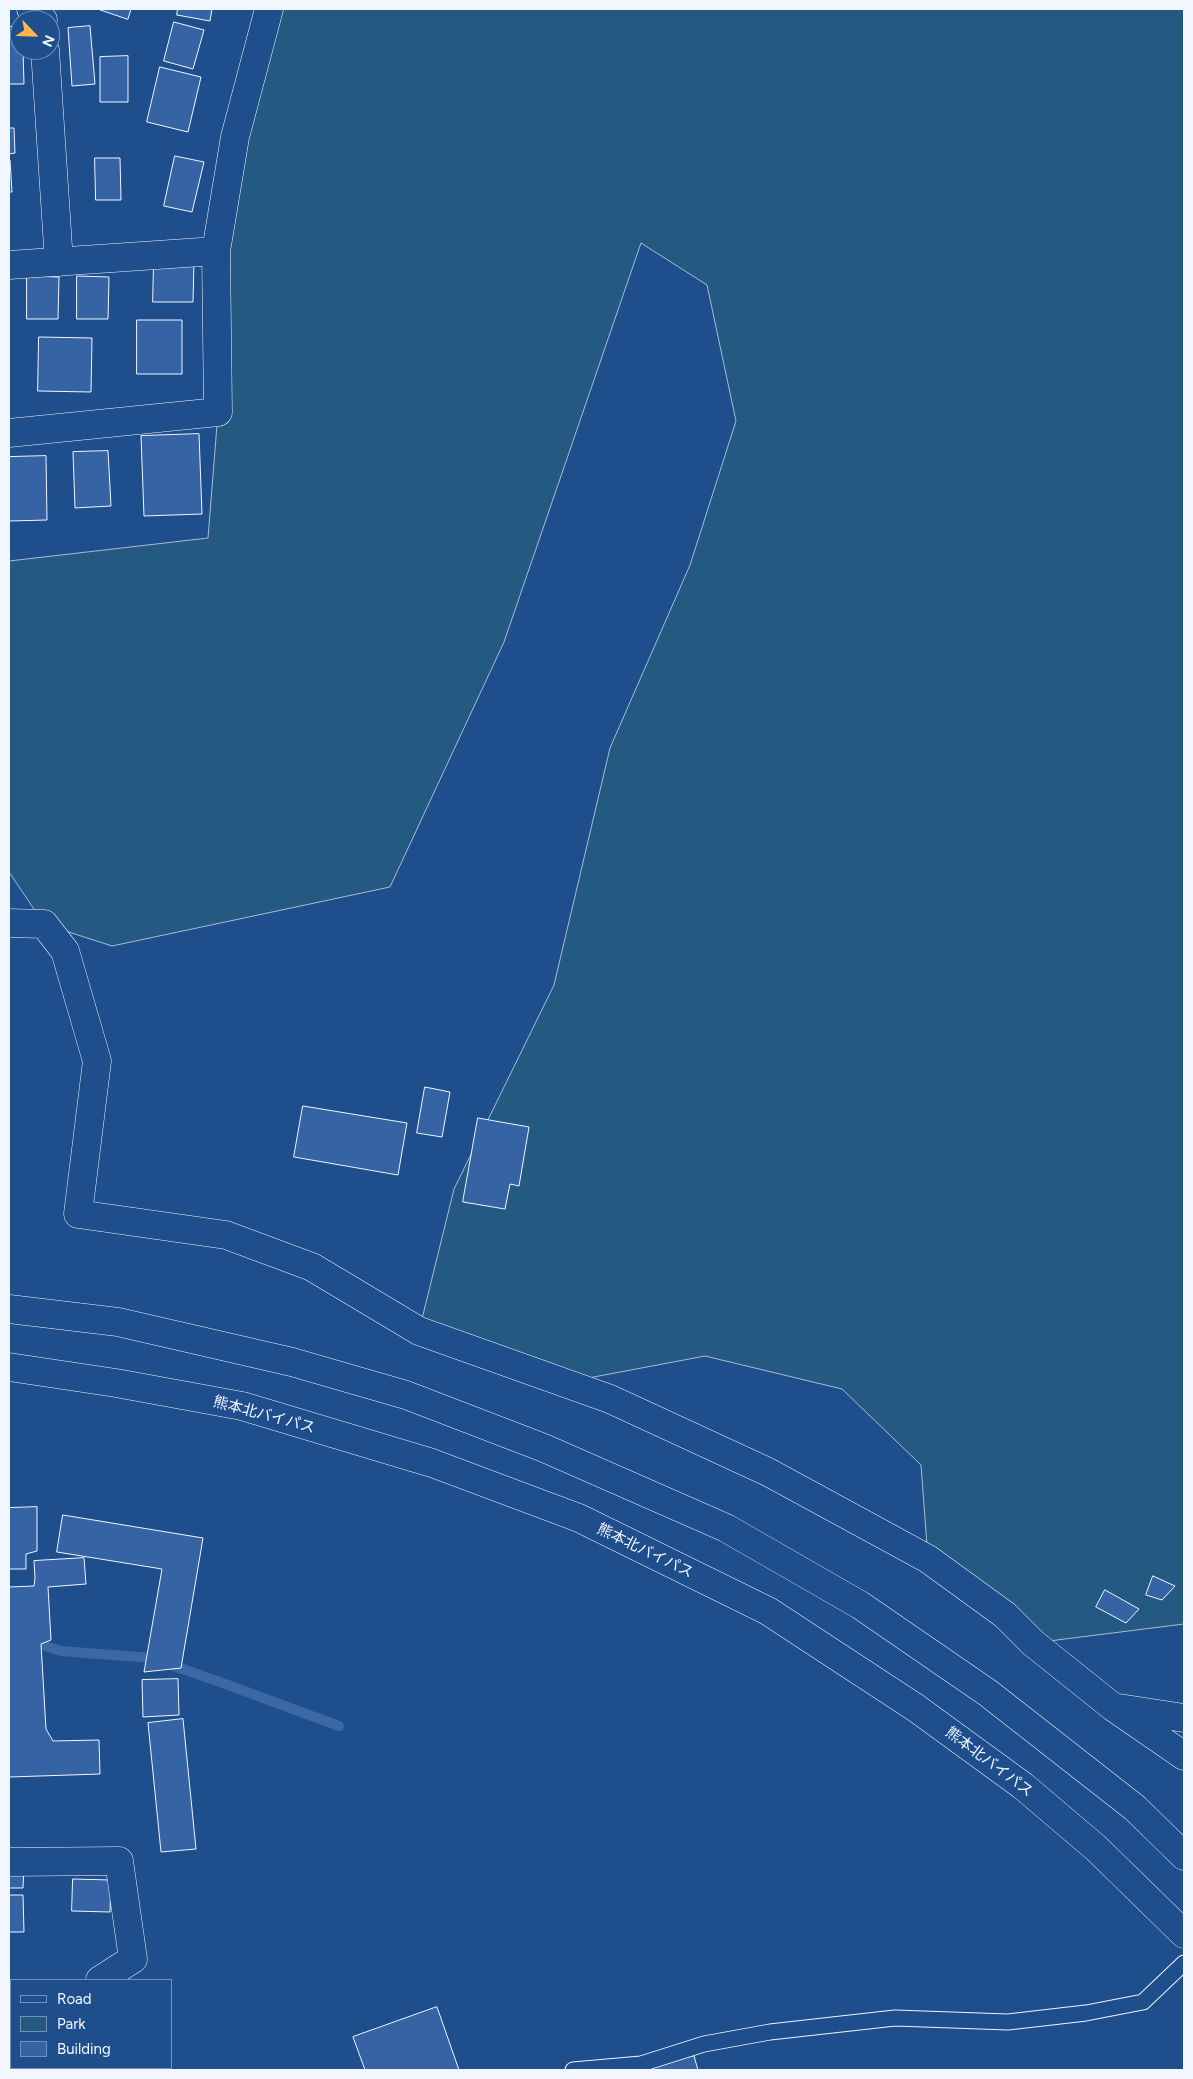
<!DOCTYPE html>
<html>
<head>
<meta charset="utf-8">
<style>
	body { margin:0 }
	#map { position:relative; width:1193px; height:2079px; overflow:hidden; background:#1f4e8c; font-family:Figtree,sans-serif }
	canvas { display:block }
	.frame { position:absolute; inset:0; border:10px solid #f2f6ff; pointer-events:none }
	.legend { position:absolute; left:10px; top:1979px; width:162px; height:90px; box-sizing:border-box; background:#1f4e8c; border:1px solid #7391ba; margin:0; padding:6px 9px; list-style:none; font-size:15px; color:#f2f6ff }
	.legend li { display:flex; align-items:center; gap:10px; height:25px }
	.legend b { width:25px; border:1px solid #7391ba }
	.north { position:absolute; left:10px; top:10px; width:50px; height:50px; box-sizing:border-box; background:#1f4e8c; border:1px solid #7391ba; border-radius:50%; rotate:114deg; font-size:14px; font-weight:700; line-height:20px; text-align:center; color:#f2f6ff }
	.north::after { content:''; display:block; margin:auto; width:18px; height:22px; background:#ffb74d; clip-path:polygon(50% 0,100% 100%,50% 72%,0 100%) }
</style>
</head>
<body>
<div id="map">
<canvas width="1193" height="2079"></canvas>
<div class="frame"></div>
<ul class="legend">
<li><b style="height:6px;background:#1f4e8c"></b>Road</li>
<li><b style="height:14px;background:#245a82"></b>Park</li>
<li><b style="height:14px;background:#3563a3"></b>Building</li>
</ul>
<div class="north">N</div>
</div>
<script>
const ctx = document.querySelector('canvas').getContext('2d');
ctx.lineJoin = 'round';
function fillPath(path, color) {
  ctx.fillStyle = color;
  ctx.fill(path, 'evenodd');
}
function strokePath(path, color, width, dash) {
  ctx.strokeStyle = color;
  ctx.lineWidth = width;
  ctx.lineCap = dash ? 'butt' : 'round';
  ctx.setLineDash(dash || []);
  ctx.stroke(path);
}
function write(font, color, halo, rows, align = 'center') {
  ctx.font = font + ' Figtree,"Noto Sans JP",sans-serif';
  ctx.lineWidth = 4;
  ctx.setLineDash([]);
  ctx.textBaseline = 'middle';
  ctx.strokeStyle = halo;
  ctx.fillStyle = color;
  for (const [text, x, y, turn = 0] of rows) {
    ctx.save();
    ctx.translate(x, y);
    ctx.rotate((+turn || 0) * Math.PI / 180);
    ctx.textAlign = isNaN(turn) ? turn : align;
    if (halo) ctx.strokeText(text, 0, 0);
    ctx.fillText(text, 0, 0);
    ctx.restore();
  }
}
const green = new Path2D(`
	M269,9H1184V1624L1033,1643L928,1559L921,1465L842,1389L705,1356L562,1383L419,1331L454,1189L554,985L610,748L690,565L736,421L707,285L641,243L504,642L390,887L112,946L44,924L9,872V561L208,538L218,412L216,251Z`);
fillPath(green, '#245a82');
strokePath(green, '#a8bbd7', 1);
strokePath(new Path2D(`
	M30,1638L48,1647L61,1651L151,1658L220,1682L339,1726`), '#3b69a3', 10);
const building = new Path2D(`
	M98,9H131L128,19Z
	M178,9H212L210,21L177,15Z
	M174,22L204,30L193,69L164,61Z
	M20,26V50H23L24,84H9V27Z
	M90,26L95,84L72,86L68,28Z
	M128,56V102H100V57Z
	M160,67L201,77L188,132L147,122Z
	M9,128H14L15,153L9,154Z
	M175,156L204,162L192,212L164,206Z
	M95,158H120L121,200H96Z
	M9,160H10L12,192H9Z
	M154,262H194L193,302H153Z
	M27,276L59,277L58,319H27Z
	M77,276L109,277L108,319H77Z
	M137,320H182V374H137Z
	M39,337L92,338L91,392L38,391Z
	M199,434L202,514L144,516L141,436Z
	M108,451L111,506L75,508L73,452Z
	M46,456L47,520L9,521V457Z
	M425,1087L450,1092L442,1137L417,1133Z
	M303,1106L407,1123L398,1175L294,1157Z
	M478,1118L529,1127L519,1186L510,1184L505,1209L463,1202Z
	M37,1507V1551L26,1554V1569H9V1508Z
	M63,1515L203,1538L181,1668L144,1672L162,1569L57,1552Z
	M84,1558L86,1584L48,1587L51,1640L41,1644L46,1729L53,1741L99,1740L100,1774L9,1777V1587L34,1586L35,1578L34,1561Z
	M1153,1576L1175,1586L1162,1600L1146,1595Z
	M1105,1590L1139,1609L1126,1623L1096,1607Z
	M178,1679L179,1715L143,1717L142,1680Z
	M183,1719L196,1849L161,1852L148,1723Z
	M9,1865H24L23,1888H9Z
	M73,1879L111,1880L110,1912L72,1911Z
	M9,1895H23L24,1932H9Z
	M437,2007L459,2070H365L353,2037Z
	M694,2056L698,2070H653L652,2066Z
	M34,2068H103L104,2070H35Z`);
fillPath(building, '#3563a3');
strokePath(building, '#f2f6ff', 1);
const service = new Path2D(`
	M573,2070L641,2064L704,2044L770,2032L895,2018L1008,2022L1086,2013L1143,2002L1184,1963`);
const minor = new Path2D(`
	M31,9L43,20
	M45,50L59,262
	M9,265L216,251
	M9,433L218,412L216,251L235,137L269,9
	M9,923L44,924L65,951L97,1061L78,1214L226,1235L312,1267L419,1331L610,1399L768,1472L928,1559L1005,1615L1033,1643L1113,1707L1184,1756
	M1119,1708L1184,1718
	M9,1862L119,1861L133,1959L100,1980
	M9,2039L11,2037`);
const trunk = new Path2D(`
	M9,1309L118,1322L292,1362L406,1395L544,1448L726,1528L860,1605L988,1693L1135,1808L1184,1856
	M9,1367L116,1383L242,1406L432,1463L579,1518L768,1611L916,1708L1023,1786L1096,1848L1184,1934`);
strokePath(service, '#f2f6ff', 17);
strokePath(minor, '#f2f6ff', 29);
strokePath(trunk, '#f2f6ff', 29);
strokePath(service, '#1f4e8c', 15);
strokePath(minor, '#1f4e8c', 28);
strokePath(trunk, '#1f4e8c', 28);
write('15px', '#f2f6ff', '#1f4e8c', [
	["熊本北バイパス",264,1415,15],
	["熊本北バイパス",645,1551,26],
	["熊本北バイパス",989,1762,37]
]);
</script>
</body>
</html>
